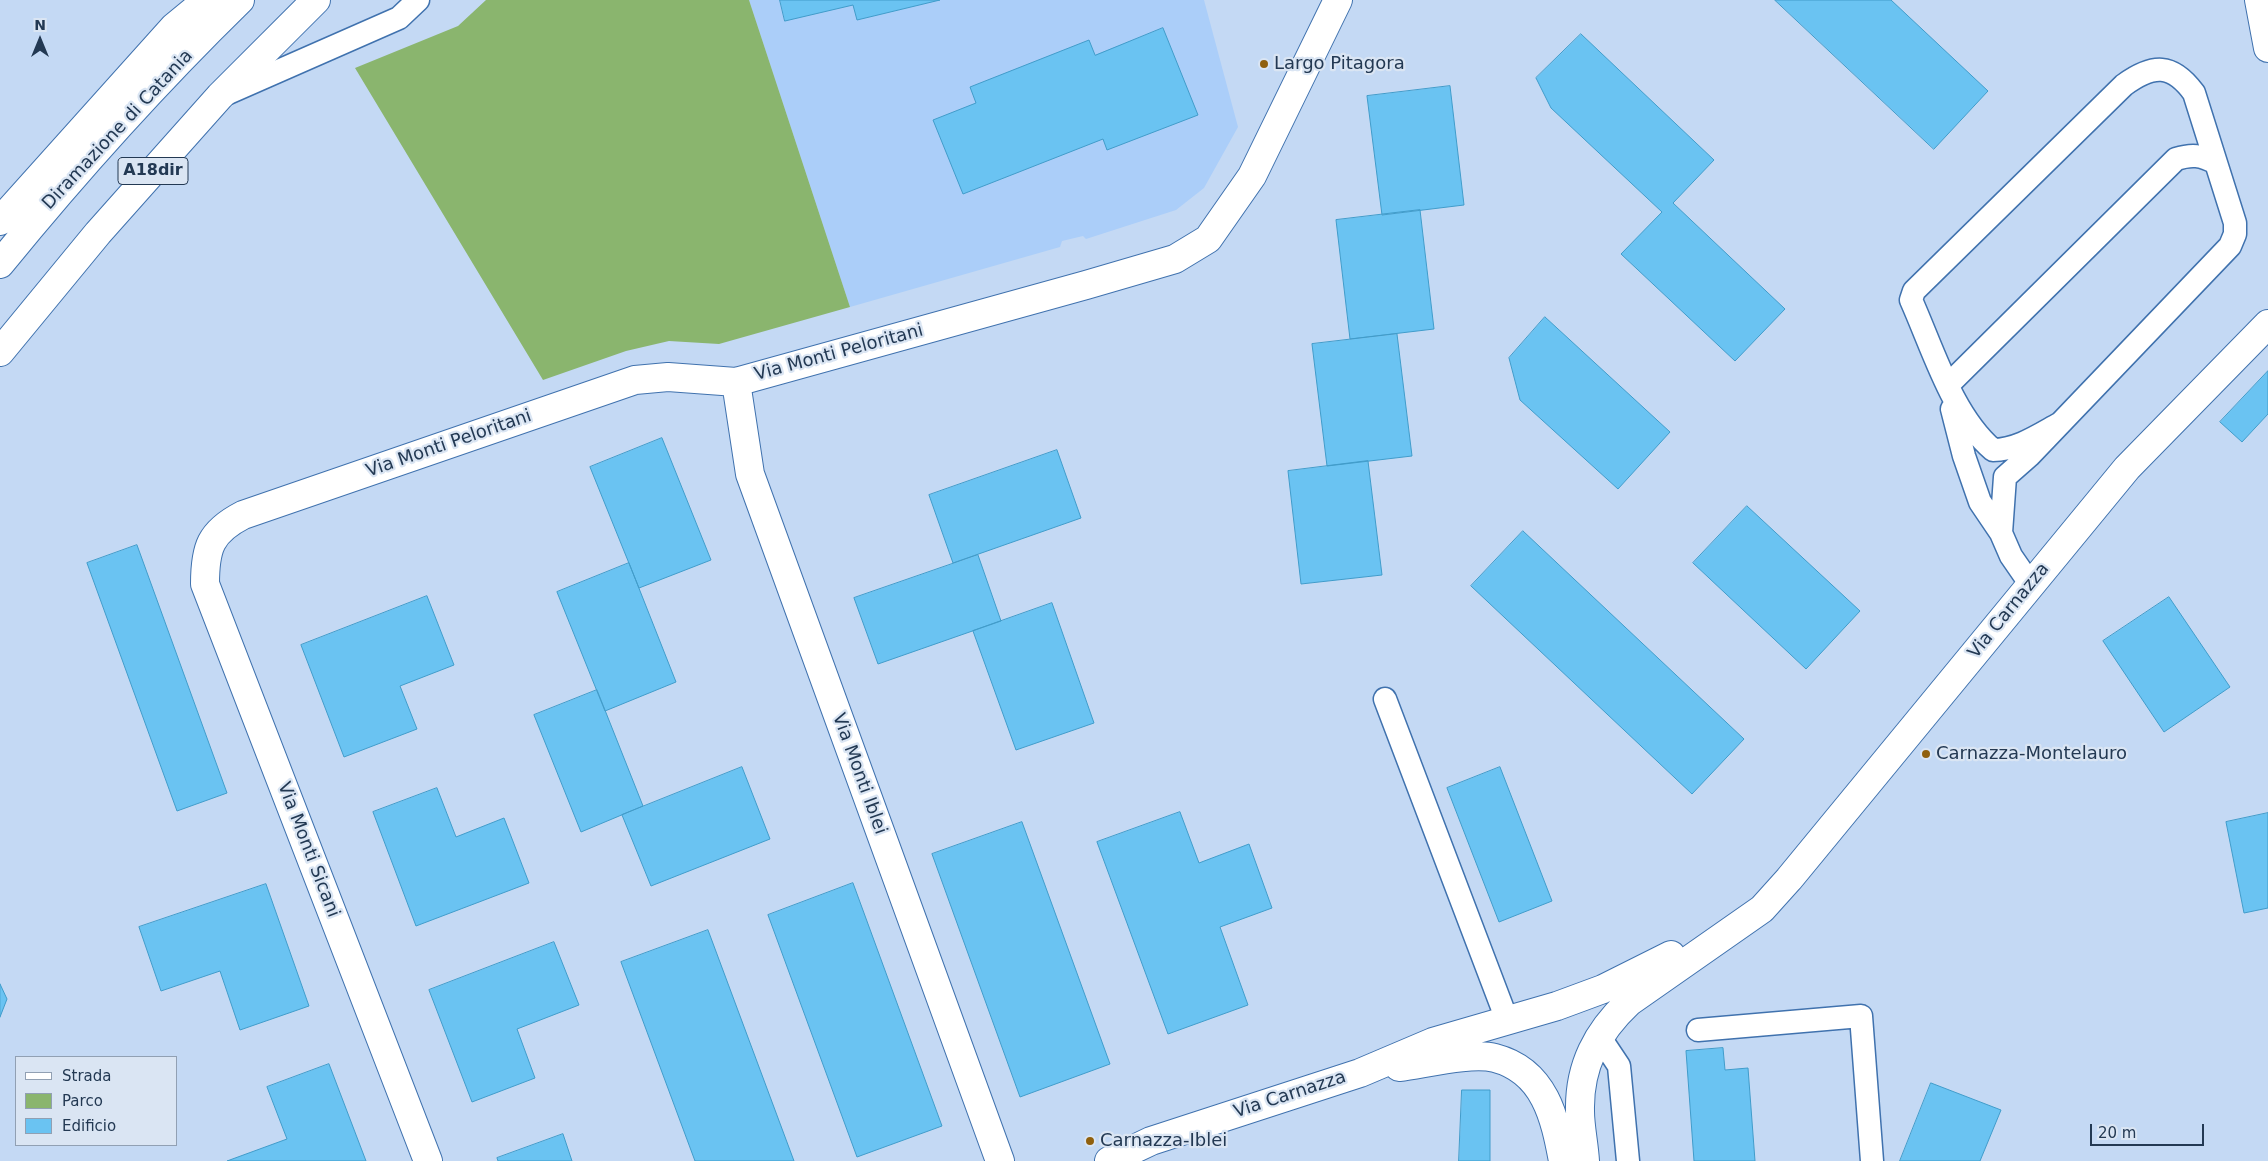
<!DOCTYPE html>
<html>
<head>
<meta charset="utf-8">
<style>
	body { margin:0 }
	#map { position:relative; width:2268px; height:1161px; overflow:hidden; background:#c4d9f4; font-family:"DejaVu Sans",sans-serif }
	canvas { display:block }
	.legend { position:absolute; left:15px; top:1056px; width:162px; height:90px; box-sizing:border-box; background:#dae5f3; border:1px solid #91a0b3; margin:0; padding:6px 9px; list-style:none; font-size:15px; color:#233953 }
	.legend li { display:flex; align-items:center; gap:10px; height:25px }
	.legend b { width:25px; border:1px solid #91a0b3 }
	.north { position:absolute; left:15px; top:15px; width:50px; height:50px; -webkit-text-stroke:4px #dae5f3; paint-order:stroke; rotate:0deg; font-size:14px; font-weight:700; line-height:20px; text-align:center; color:#233953 }
	.north::after { content:''; display:block; margin:auto; width:18px; height:22px; background:#233953; clip-path:polygon(50% 0,100% 100%,50% 72%,0 100%) }
	.scale { position:absolute; left:2090px; top:1124px; width:114px; height:22px; box-sizing:border-box; border:2px solid #233953; border-top:0; padding-left:6px; font-size:15px; line-height:18px; white-space:nowrap; color:#233953; -webkit-text-stroke:4px #dae5f3; paint-order:stroke }
</style>
</head>
<body>
<div id="map">
<canvas width="2268" height="1161"></canvas>
<ul class="legend">
<li><b style="height:6px;background:#fff"></b>Strada</li>
<li><b style="height:14px;background:#8ab56e"></b>Parco</li>
<li><b style="height:14px;background:#6ac3f2"></b>Edificio</li>
</ul>
<div class="north">N</div>
<div class="scale">20 m</div>
</div>
<script>
const ctx = document.querySelector('canvas').getContext('2d');
ctx.lineJoin = 'round';
function fillPath(path, color) {
  ctx.fillStyle = color;
  ctx.fill(path, 'evenodd');
}
function strokePath(path, color, width, dash) {
  ctx.strokeStyle = color;
  ctx.lineWidth = width;
  ctx.lineCap = dash ? 'butt' : 'round';
  ctx.setLineDash(dash || []);
  ctx.stroke(path);
}
function write(font, color, halo, rows, align = 'center') {
  ctx.font = font + ' "DejaVu Sans",sans-serif';
  ctx.lineWidth = 4.5;
  ctx.setLineDash([]);
  ctx.textBaseline = 'middle';
  ctx.strokeStyle = halo;
  ctx.fillStyle = color;
  for (const [text, x, y, turn = 0] of rows) {
    ctx.save();
    ctx.translate(x, y);
    ctx.rotate((+turn || 0) * Math.PI / 180);
    ctx.textAlign = isNaN(turn) ? turn : align;
    if (halo) ctx.strokeText(text, 0, 0);
    ctx.fillText(text, 0, 0);
    ctx.restore();
  }
}
fillPath(new Path2D(`
	M749,0H1204L1238,127L1204,188L1176,210L1086,239L1083,236L1062,241L1060,247L850,307Z`), '#abcef9');
fillPath(new Path2D(`
	M486,0H749L850,307L719,344L669,341L626,351L543,380L355,68L458,26Z`), '#8ab56e');
const building = new Path2D(`
	M780,0H940L857,20L853,5L785,21Z
	M1775,0H1891L1988,91L1934,149Z
	M1163,28L1198,115L1107,150L1103,139L963,194L933,120L976,103L970,87L1089,40L1095,55Z
	M1581,34L1714,160L1673,203L1785,309L1735,361L1621,254L1662,212L1551,108L1536,78Z
	M1450,86L1464,205L1382,215L1367,96Z
	M1420,210L1434,329L1350,339L1336,220Z
	M1545,317L1670,432L1618,489L1520,400L1509,358Z
	M1397,334L1412,456L1327,466L1312,344Z
	M2268,371V414L2242,442L2220,422Z
	M662,438L711,560L639,588L590,467Z
	M1057,450L1081,518L953,563L929,495Z
	M1368,461L1382,575L1301,584L1288,471Z
	M1747,506L1860,611L1806,669L1693,563Z
	M1523,531L1744,739L1692,794L1471,586Z
	M137,545L227,793L177,811L87,563Z
	M978,555L1001,621L878,664L854,598Z
	M629,563L676,682L605,711L557,592Z
	M427,596L454,665L400,686L417,729L344,757L301,645Z
	M2169,597L2230,687L2164,732L2103,641Z
	M1052,603L1094,723L1016,750L973,631Z
	M597,690L643,806L581,832L534,715Z
	M742,767L770,839L651,886L622,815Z
	M1500,767L1552,901L1499,922L1447,788Z
	M437,788L456,837L504,818L529,883L416,926L373,812Z
	M1180,812L1199,863L1249,844L1272,908L1220,927L1248,1005L1168,1034L1097,842Z
	M2268,813V908L2244,913L2226,822Z
	M1022,822L1110,1064L1020,1097L932,854Z
	M853,883L942,1126L857,1157L768,915Z
	M266,884L309,1006L240,1030L220,971L161,991L139,927Z
	M708,930L794,1161H695L621,962Z
	M554,942L579,1005L517,1029L535,1078L472,1102L429,990Z
	M0,984L7,999L0,1017Z
	M1723,1048L1725,1070L1748,1068L1755,1161H1694L1686,1051Z
	M329,1064L366,1161H227L287,1139L267,1087Z
	M1931,1083L2001,1110L1980,1161H1900Z
	M1462,1090H1490V1161H1459Z
	M563,1134L572,1161H498L497,1158Z`);
fillPath(building, '#6ac3f2');
strokePath(building, '#419cca', 1);
const lane = new Path2D(`
	M226,94L399,18L418,0
	M1948,385L2176,159C2192,154 2201,155 2216,163
	M1952,409L1964,456L1980,502L2001,533L2011,556L2031,585
	M2001,533L2005,477L2030,455L2230,246L2235,234V223L2194,93C2172,63 2153,64 2124,85L1914,291L1911,300C1933,349 1952,415 1993,450C2017,450 2039,435 2059,424
	M1385,699L1507,1020
	M1698,1030L1861,1016L1872,1161
	M1599,1036L1619,1066L1628,1161`);
const street = new Path2D(`
	M2259,0L2268,48
	M736,382L750,474L1000,1161
	M428,1161L205,584C205,548 210,532 243,515L635,380L668,377L736,382L1086,285L1175,259L1208,239L1252,176L1338,0`);
const secondary = new Path2D(`
	M1399,1067C1424,1064 1471,1052 1495,1058C1545,1071 1555,1118 1563,1161
	M1109,1161L1151,1141L1360,1073L1433,1042L1557,1006L1603,989L1671,955
	M1585,1161C1584,1144 1580,1127 1580,1111C1579,1066 1597,1032 1629,1002L1762,909L1789,879L2127,468L2268,324`);
const highway = new Path2D(`
	M0,221L174,27L207,0
	M0,264C75,172 155,83 240,0
	M0,352L98,233L220,96L316,0`);
strokePath(lane, '#4072ae', 25);
strokePath(street, '#4072ae', 30);
strokePath(secondary, '#4072ae', 30);
strokePath(highway, '#4072ae', 30);
strokePath(lane, '#fff', 22);
strokePath(street, '#fff', 28);
strokePath(secondary, '#fff', 28);
strokePath(highway, '#fff', 28);
for (const [x, y, r, color] of [
	[1264,64,5,"#90600d"],
	[1926,754,5,"#90600d"],
	[1090,1141,5,"#90600d"]
]) {
  const dot = new Path2D();
  dot.arc(x, y, r, 0, 2 * Math.PI);
  ctx.fillStyle = color;
  ctx.fill(dot);
  strokePath(dot, '#dae5f3', 2);
}
for (const [x, y, w] of [
	[153,171,70]
]) {
  const box = new Path2D();
  box.roundRect(x - w / 2, y - 13.5, w, 27, 4);
  ctx.fillStyle = '#dae5f3';
  ctx.fill(box);
  strokePath(box, '#233953', 1);
}
write('bold 16px', '#233953', null, [
	["A18dir",153,171]
]);
write('18px', '#233953', '#dae5f3', [
	["Largo Pitagora",1274,64],
	["Carnazza-Montelauro",1936,754],
	["Carnazza-Iblei",1100,1141]
], 'left');
write('18px', '#233953', '#dae5f3', [
	["Diramazione di Catania",118,130,-47],
	["Via Monti Peloritani",839,353,-15],
	["Via Monti Peloritani",449,444,-19],
	["Via Carnazza",2009,611,-51],
	["Via Monti Iblei",859,774,70],
	["Via Monti Sicani",308,850,69],
	["Via Carnazza",1290,1095,-18]
]);
</script>
</body>
</html>
